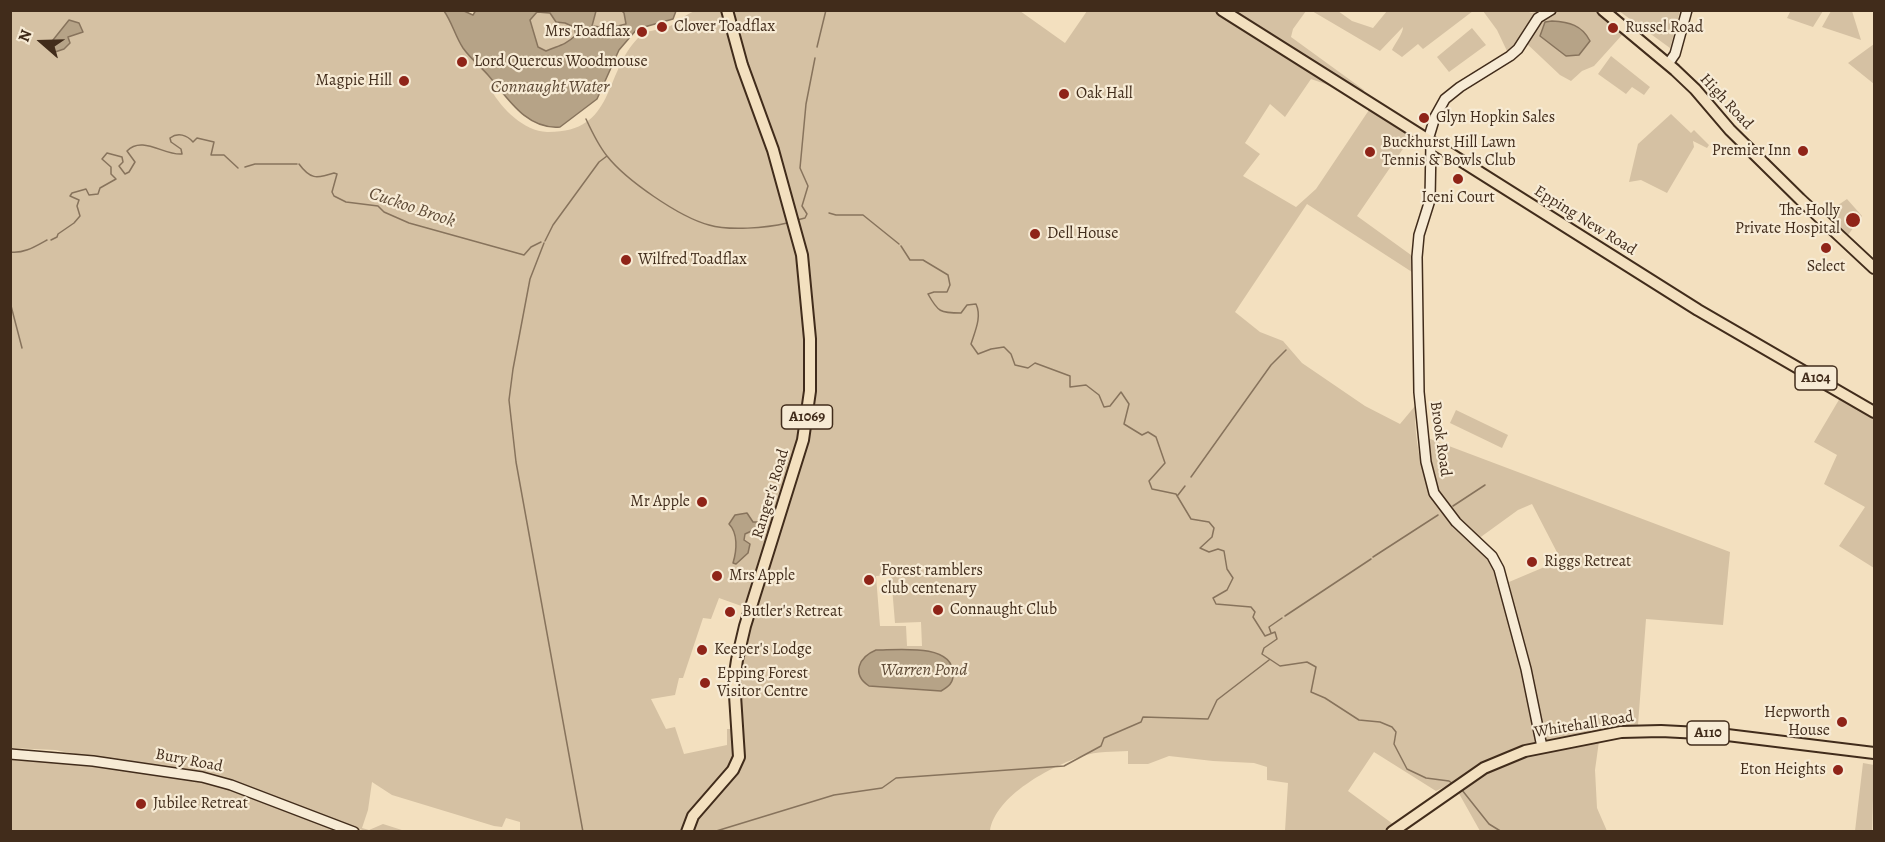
<!DOCTYPE html>
<html>
<head>
<meta charset="utf-8">
<style>
	body { margin:0 }
	#map { position:relative; width:1885px; height:842px; overflow:hidden; background:#f3e0bf; font-family:Alegreya,serif }
	canvas { display:block }
	.frame { position:absolute; inset:0; border:12px solid #412c1b; pointer-events:none }
	.north { position:absolute; left:12px; top:12px; width:60px; height:60px; -webkit-text-stroke:4px #f7ebd5; paint-order:stroke; rotate:290deg; font-size:16px; font-weight:700; line-height:24px; text-align:center; color:#412c1b }
	.north::after { content:''; display:block; margin:auto; width:21px; height:27px; background:#412c1b; clip-path:polygon(50% 0,100% 100%,50% 72%,0 100%) }
</style>
</head>
<body>
<div id="map">
<canvas width="1885" height="842"></canvas>
<div class="frame"></div>
<div class="north">N</div>
</div>
<script>
const ctx = document.querySelector('canvas').getContext('2d');
ctx.lineJoin = 'round';
function fillPath(path, color) {
  ctx.fillStyle = color;
  ctx.fill(path, 'evenodd');
}
function strokePath(path, color, width, dash) {
  ctx.strokeStyle = color;
  ctx.lineWidth = width;
  ctx.lineCap = dash ? 'butt' : 'round';
  ctx.setLineDash(dash || []);
  ctx.stroke(path);
}
function write(font, color, halo, rows, align = 'center') {
  ctx.font = font + ' Alegreya,serif';
  ctx.lineWidth = 4.5;
  ctx.setLineDash([]);
  ctx.textBaseline = 'middle';
  ctx.strokeStyle = halo;
  ctx.fillStyle = color;
  for (const [text, x, y, turn = 0] of rows) {
    ctx.save();
    ctx.translate(x, y);
    ctx.rotate((+turn || 0) * Math.PI / 180);
    ctx.textAlign = isNaN(turn) ? turn : align;
    if (halo) ctx.strokeText(text, 0, 0);
    ctx.fillText(text, 0, 0);
    ctx.restore();
  }
}
fillPath(new Path2D(`
	M1551,10L1595,11L1615,26L1622,35L1594,66L1582,71L1571,81L1560,75L1525,42L1507,51L1497,30L1483,11H1534L1529,13Z
	M1791,10H1823V11L1813,27L1787,18Z
	M10,11H444L453,23L463,47L493,81L491,90C502,109 524,131 547,132C616,133 603,74 638,38C646,29 658,31 668,27C678,23 685,14 695,11C703,9 715,11 723,11L780,188L797,250L805,342L804,390L798,440L747,608L719,598L711,619L703,618L683,678H679L675,695L651,699L666,729L675,727L684,754L727,745V729H735L736,754L732,763L691,811L682,831H520V822L506,818L502,827L494,826L392,795L372,782L368,810L362,828L369,830L383,824L405,831H365L247,788L55,750L11,748ZM735,515L753,523L758,522L751,532L745,534L736,555V535L729,523Z
	M596,11H622L624,13L626,24L610,28L592,26Z
	M730,11H1020L1065,43L1087,11H1306L1293,29L1291,37L1364,90L1360,96L1311,79L1285,117L1270,104L1245,143L1260,154L1243,176L1296,207L1316,189L1369,110L1411,137L1357,216L1411,255L1412,272L1307,204L1235,312L1260,332L1283,341L1302,363L1365,406L1400,424L1415,406C1414,446 1424,492 1450,523C1464,538 1481,550 1493,565C1502,577 1513,613 1520,629L1509,582L1561,560L1532,504L1518,510L1478,539L1459,521L1435,488L1425,437L1730,552L1723,625L1646,619L1638,725L1547,740L1521,749L1436,791L1374,752L1348,791L1393,824L1383,831H1285L1288,783L1267,780V767L1254,763L1213,761L1169,756L1148,764H1128V751C1114,752 1096,751 1083,756C1051,766 995,796 990,831L690,832L694,821L737,766L736,674L807,421L806,292ZM891,575L895,623L921,622L922,646H907L906,626H880L876,576Z
	M1312,11H1338L1352,21L1373,28L1387,11H1473L1423,49L1418,44L1402,57L1392,50C1395,43 1403,34 1403,27L1380,51Z
	M1619,11H1680L1670,48Z
	M1831,11H1852L1861,40L1822,27Z
	M537,12L550,13L574,28L577,35L564,46H558L546,51L538,47L530,20Z
	M1472,28L1486,45L1449,72L1437,57Z
	M1874,44V84L1848,63Z
	M1611,56L1650,87L1644,95L1632,87L1626,94L1598,74Z
	M1671,114L1691,133L1694,130L1709,145L1707,148L1693,141L1694,147L1667,193L1641,180L1629,182L1638,144Z
	M1847,199L1862,216L1848,235L1825,214Z
	M1840,398L1874,419V568L1839,546L1865,507L1824,484L1837,455L1814,442Z
	M1456,410L1508,435L1502,448L1450,423Z
	M1599,741L1595,770L1597,808L1607,831H1480L1457,790L1481,772L1522,754Z
	M10,759L80,764L171,776L230,789L346,831H11Z
	M1863,763L1874,765L1872,831H1855Z`), '#d5c1a3');
const water = new Path2D(`
	M476,10L596,11L592,26L610,28L626,24L624,13L622,11H676L673,19L637,29L619,50L597,99L560,127C526,130 507,97 488,75C480,66 470,58 463,48C455,36 452,22 444,11H464L473,15ZM537,12L550,13L556,22L565,23L574,27L576,35C564,46 560,45 546,51L538,47L530,20Z
	M69,20L79,23L83,32L68,37L70,43L64,49L55,52L49,45Z
	M1552,21C1569,22 1582,25 1590,41L1579,55L1566,56L1540,36L1545,22Z
	M747,513L753,522H758V528L745,534L744,540L750,544L748,553L736,564L733,563C737,550 738,533 729,524L735,515Z
	M876,650C897,650 952,643 953,673C954,683 948,687 941,691L869,686C851,674 859,657 876,650Z`);
fillPath(water, '#b6a387');
strokePath(water, '#87735c', 1.5);
strokePath(new Path2D(`
	M817,47L826,10
	M586,119C592,132 598,145 607,156C626,180 679,217 709,225C729,231 766,228 787,223
	M299,164C310,179 316,179 334,173L337,174L332,192L334,196L346,202L378,206L384,212L409,223L524,255L531,247L541,242
	M245,167L255,164H297
	M829,213L836,215H863L899,244
	M797,220L805,218L807,214L802,206L808,186L800,168L806,104L815,58
	M51,240L57,237L58,234L74,223L80,216L77,206L79,200L70,196L72,193L86,189L89,195L98,194L100,188L116,179L111,174V167L102,159L107,153L122,157L123,162L119,166L125,174L129,172L135,162L127,151C142,135 165,156 182,154L181,149L171,142L170,138C178,132 187,135 193,142L197,138L214,142L211,155H224L238,168
	M545,241L553,225L599,162L607,156
	M544,243L530,279L513,369L509,400L516,462L583,832
	M901,246L910,260H923L948,275L950,285L947,292H934L928,294C938,312 940,313 961,313L967,305L976,304C982,317 975,331 971,344L978,354L991,349L1004,347L1011,354L1015,365L1028,368L1035,363L1070,376V387L1086,385L1099,395L1104,407L1110,406L1121,392L1129,404L1124,424L1142,435L1148,432L1156,437L1165,463L1149,481L1152,489L1176,494L1191,519L1209,522L1214,528L1212,537L1200,548L1209,552L1218,549L1224,551L1227,569L1233,578L1227,590L1213,598L1216,604L1251,607L1255,612L1253,617L1265,636L1275,632L1277,639L1264,648L1262,654L1280,666L1307,662L1316,667L1311,692L1325,698L1359,720L1380,722L1392,727L1396,732L1394,744L1407,769L1426,778L1449,781L1453,784
	M10,252C24,254 36,246 47,240
	M10,302L22,348
	M1191,477L1271,365L1286,350
	M1178,495L1185,486
	M1453,506L1485,485
	M1373,557L1438,515
	M1285,616L1371,559
	M1271,633L1269,627L1282,618
	M1462,790L1489,824L1502,832
	M713,832L834,795L882,788L896,778L1064,766L1101,746L1104,738L1141,722L1143,717L1208,719L1217,700L1269,660`), '#87735c', 1.5);
const secondary = new Path2D(`
	M1668,64L1675,54L1687,10
	M1428,140L1435,117L1445,99L1460,87L1510,56L1518,49L1538,18L1551,10
	M1431,143L1430,200L1419,235L1417,257L1419,392L1426,462L1434,493L1456,522L1492,556L1499,569L1526,669L1542,747
	M10,754L93,761L202,777L231,785L354,832`);
const primary = new Path2D(`
	M1222,10L1698,310L1874,412
	M1603,10L1675,70L1695,89L1730,130L1800,199L1874,268
	M687,832L693,816L733,770L739,757L734,680L737,660L745,626L803,440L810,391V339L802,255L773,150L742,65L727,10
	M1392,832L1484,768L1525,751L1621,732L1661,731L1719,734L1874,753`);
strokePath(secondary, '#412c1b', 12);
strokePath(primary, '#412c1b', 14);
strokePath(secondary, '#f7ebd5', 9);
strokePath(primary, '#f3e0bf', 10);
for (const [x, y, r, color] of [
	[662,27,6,"#8f2418"],
	[1613,28,6,"#8f2418"],
	[642,32,6,"#8f2418"],
	[462,62,6,"#8f2418"],
	[404,81,6,"#8f2418"],
	[1064,94,6,"#8f2418"],
	[1424,118,6,"#8f2418"],
	[1803,151,6,"#8f2418"],
	[1370,152,6,"#8f2418"],
	[1458,179,6,"#8f2418"],
	[1853,220,8,"#8f2418"],
	[1035,234,6,"#8f2418"],
	[1826,248,6,"#8f2418"],
	[626,260,6,"#8f2418"],
	[702,502,6,"#8f2418"],
	[1532,562,6,"#8f2418"],
	[717,576,6,"#8f2418"],
	[869,580,6,"#8f2418"],
	[938,610,6,"#8f2418"],
	[730,612,6,"#8f2418"],
	[702,650,6,"#8f2418"],
	[705,683,6,"#8f2418"],
	[1842,722,6,"#8f2418"],
	[1838,770,6,"#8f2418"],
	[141,804,6,"#8f2418"]
]) {
  const dot = new Path2D();
  dot.arc(x, y, r, 0, 2 * Math.PI);
  ctx.fillStyle = color;
  ctx.fill(dot);
  strokePath(dot, '#f7ebd5', 2);
}
for (const [x, y, w] of [
	[1816,378,42],
	[807,417,51],
	[1708,733,42]
]) {
  const box = new Path2D();
  box.roundRect(x - w / 2, y - 12, w, 24, 4.5);
  ctx.fillStyle = '#f7ebd5';
  ctx.fill(box);
  strokePath(box, '#412c1b', 1.5);
}
write('bold 15px', '#412c1b', null, [
	["A104",1816,378],
	["A1069",807,417],
	["A110",1708,733]
]);
write('16px', '#412c1b', '#f7ebd5', [
	["Clover Toadflax",674,27],
	["Russel Road",1625,28],
	["Mrs Toadflax",630,32,"right"],
	["Lord Quercus Woodmouse",474,62],
	["Magpie Hill",392,81,"right"],
	["Oak Hall",1076,94],
	["Glyn Hopkin Sales",1436,118],
	["Buckhurst Hill Lawn",1382,143],
	["Tennis & Bowls Club",1382,161],
	["Premier Inn",1791,151,"right"],
	["Iceni Court",1458,198,"center"],
	["The Holly",1840,211,"right"],
	["Private Hospital",1840,229,"right"],
	["Dell House",1047,234],
	["Wilfred Toadflax",638,260],
	["Select",1826,267,"center"],
	["Mr Apple",690,502,"right"],
	["Riggs Retreat",1544,562],
	["Forest ramblers",881,571],
	["club centenary",881,589],
	["Mrs Apple",729,576],
	["Connaught Club",950,610],
	["Butler's Retreat",742,612],
	["Keeper's Lodge",714,650],
	["Epping Forest",717,674],
	["Visitor Centre",717,692],
	["Hepworth",1830,713,"right"],
	["House",1830,731,"right"],
	["Eton Heights",1826,770,"right"],
	["Jubilee Retreat",153,804]
], 'left');
write('16px', '#412c1b', '#f7ebd5', [
	["High Road",1726,102,47],
	["Epping New Road",1585,221,32],
	["Brook Road",1440,439,82],
	["Ranger's Road",771,494,-73],
	["Whitehall Road",1584,725,-9],
	["Bury Road",189,761,11]
]);
write('italic 18px', '#5e4a36', '#f7ebd5', [
	["Connaught Water",550,88],
	["Cuckoo Brook",412,208,19],
	["Warren Pond",924,671]
]);
</script>
</body>
</html>
